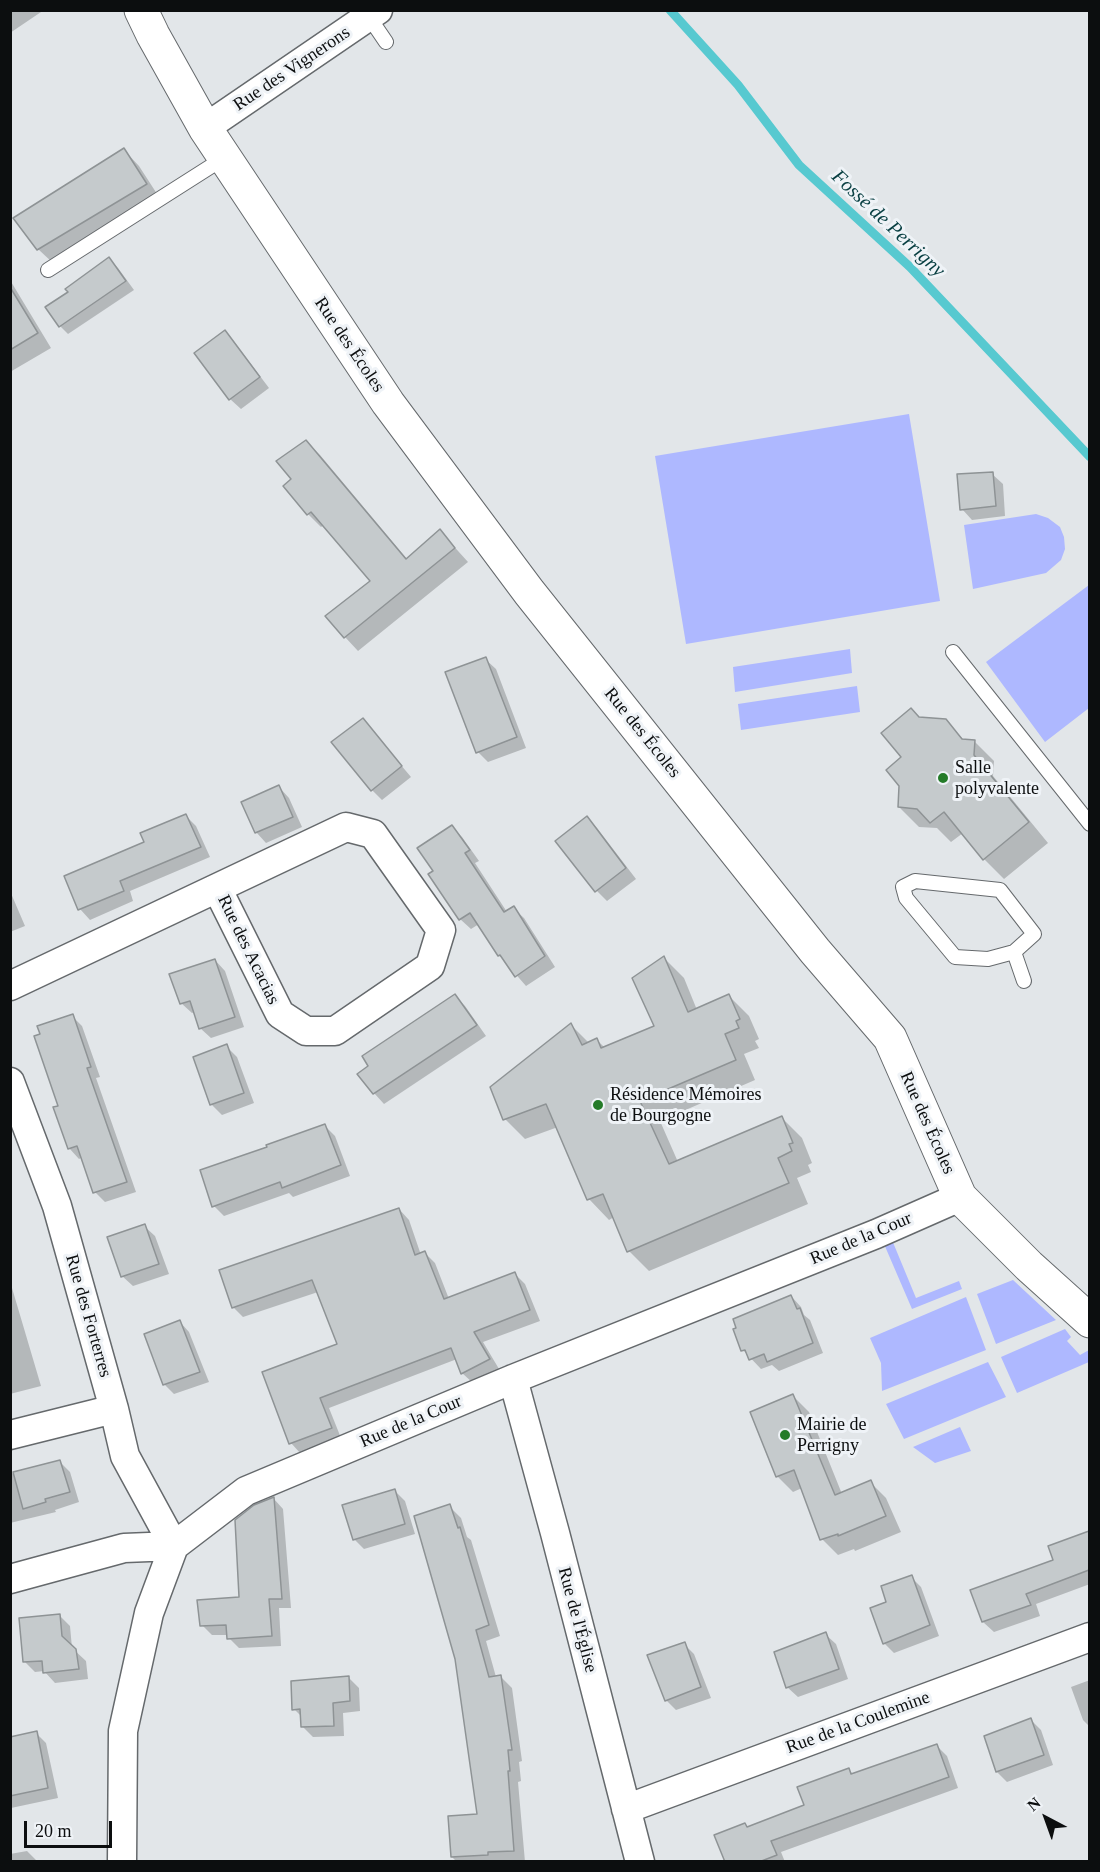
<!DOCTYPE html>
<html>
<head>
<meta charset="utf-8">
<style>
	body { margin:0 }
	#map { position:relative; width:1100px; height:1872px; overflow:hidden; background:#e2e6e9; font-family:Georgia,serif }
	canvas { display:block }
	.frame { position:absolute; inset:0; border:12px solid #0c0e0f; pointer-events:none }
	.north { position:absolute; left:1016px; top:1788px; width:60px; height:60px; -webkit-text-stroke:4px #eff3f7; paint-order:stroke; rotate:319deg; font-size:16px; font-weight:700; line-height:24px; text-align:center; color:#0c0e0f }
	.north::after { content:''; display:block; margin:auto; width:21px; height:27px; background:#0c0e0f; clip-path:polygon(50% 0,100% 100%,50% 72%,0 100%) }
	.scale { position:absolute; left:24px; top:1821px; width:88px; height:27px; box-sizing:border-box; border:3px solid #0c0e0f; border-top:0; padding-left:8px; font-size:18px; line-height:21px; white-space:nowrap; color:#0c0e0f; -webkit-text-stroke:4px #eff3f7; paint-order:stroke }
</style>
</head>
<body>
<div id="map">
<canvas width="1100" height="1872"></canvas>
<div class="frame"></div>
<div class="north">N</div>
<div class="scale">20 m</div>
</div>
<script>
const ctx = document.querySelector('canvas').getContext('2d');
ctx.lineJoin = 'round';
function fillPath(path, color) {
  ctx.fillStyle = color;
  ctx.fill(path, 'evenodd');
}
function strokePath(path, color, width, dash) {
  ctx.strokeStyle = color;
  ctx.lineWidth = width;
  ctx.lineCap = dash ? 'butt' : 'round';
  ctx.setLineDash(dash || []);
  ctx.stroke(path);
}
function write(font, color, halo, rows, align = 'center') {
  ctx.font = font + ' Georgia,serif';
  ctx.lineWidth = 6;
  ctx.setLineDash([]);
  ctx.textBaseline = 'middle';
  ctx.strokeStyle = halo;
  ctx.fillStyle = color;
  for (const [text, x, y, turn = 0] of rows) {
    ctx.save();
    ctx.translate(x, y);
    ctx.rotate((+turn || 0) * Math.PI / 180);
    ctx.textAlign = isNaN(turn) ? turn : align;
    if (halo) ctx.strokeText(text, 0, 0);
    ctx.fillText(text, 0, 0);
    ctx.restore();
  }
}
fillPath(new Path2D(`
	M909,414L940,601L686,644L655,456Z
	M1036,514L1048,518L1060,527L1064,537L1065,549L1061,560L1046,573L973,589L964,525Z
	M1089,585V708L1045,742L986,662Z
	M850,649L852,673L735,692L733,667Z
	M857,686L860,712L741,730L738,704Z
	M892,1240L916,1298L959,1281L962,1289L912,1309L884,1244Z
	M1013,1280L1056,1320L996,1344L977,1294Z
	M966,1297L986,1350L882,1391L881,1363L870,1338Z
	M1065,1329L1071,1337L1067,1341L1080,1355L1089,1350V1362L1017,1393L1001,1357Z
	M988,1362L1006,1397L904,1439L886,1404Z
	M960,1427L971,1451L935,1463L913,1447Z`), '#aeb8ff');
fillPath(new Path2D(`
	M10,10H44L10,33Z
	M124,150L139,166L161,200L54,264L38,249Z
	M109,259L118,268L134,290L68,334L60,326L70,292Z
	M10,280L51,348L10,372Z
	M225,332L235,343L269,388L241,409L230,399L196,354Z
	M306,442L320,455L407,559L440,531L468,562L358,651L345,637L372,581L324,525L321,527L308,514L293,479Z
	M992,474L1003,484L1005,516L972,520L962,509Z
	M485,659L496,669L526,748L488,762L478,752Z
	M919,719L945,721L965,741H974L994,761L993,776L1048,843L1004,879L984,859L963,833L951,842L937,828L919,827L899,807L903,758Z
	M363,720L411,777L382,800L372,790Z
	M279,787L289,798L302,827L266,843L256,832Z
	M186,816L196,826L210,857L130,891L133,901L90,920L80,909L66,877L146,842Z
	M587,818L597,828L636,879L607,901L597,891L557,841Z
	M452,827L462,837L479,861L475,863L507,912L513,908L524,918L555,967L526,986L499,955L479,924L471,929L460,919L435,872Z
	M10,891L25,926L10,932Z
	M664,958L684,978L697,1010L729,996L749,1016L759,1039L755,1041L759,1048L744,1054L755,1080L660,1121L678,1162L782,1118L802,1138L812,1163L808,1165L811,1172L797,1178L808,1204L649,1271L629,1251L614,1217L609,1220L589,1199L558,1127L525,1139L505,1119L571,1025L589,1043L597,1040L605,1048L656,1027Z
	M215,960L225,971L244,1027L211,1038L200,1028L195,1012L192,1013L181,1003Z
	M455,996L465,1006L486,1036L384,1104L374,1093Z
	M72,1016L82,1026L100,1077L96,1078L136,1192L105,1202L95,1192L83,1157L79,1159L69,1148Z
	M226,1046L237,1057L254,1103L222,1115L212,1105L195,1058Z
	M325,1126L335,1136L350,1176L293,1197L289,1193L224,1216L214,1206L269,1148Z
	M399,1209L409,1220L421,1255L425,1253L435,1263L449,1299L515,1274L525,1284L540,1321L483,1342L499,1369L473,1383L462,1373L457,1359L329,1408L341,1438L301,1454L291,1443L339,1344L318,1292L243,1317L233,1307Z
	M144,1226L155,1236L169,1274L133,1286L122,1276Z
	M10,1286L12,1288L41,1386L10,1394Z
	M791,1296L801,1307L804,1315L810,1320L823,1353L779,1371L772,1365L761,1369L743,1350Z
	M180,1322L189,1332L209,1382L174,1394L164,1384Z
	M793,1396L809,1412L842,1494L870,1482L886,1498L901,1532L855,1551L854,1549L838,1555L822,1539L802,1488L793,1492L777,1476Z
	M60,1462L70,1472L79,1502L55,1510L56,1512L10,1523V1474Z
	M395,1491L405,1501L415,1534L364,1549L354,1539Z
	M274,1499L283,1509L291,1608H279L281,1646L239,1648L229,1638L228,1635H212L202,1625L241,1599Z
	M449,1506L461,1518L467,1537L471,1540L500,1636L486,1641L496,1677H501L512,1688L522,1761L519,1762L521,1781L518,1782L525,1862H457L452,1857L478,1815Z
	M1090,1532V1584L1036,1604L1040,1616L994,1632L983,1622L972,1591L1055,1561L1050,1547Z
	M911,1577L921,1587L939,1636L894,1653L884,1643L888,1603Z
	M60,1616L70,1626L72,1648L86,1661L88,1679L55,1683L44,1671L35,1672L25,1662Z
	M825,1634L836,1644L848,1679L798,1697L787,1687Z
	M684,1644L694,1654L711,1698L676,1710L666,1700Z
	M349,1678L359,1688L360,1711L343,1713L344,1736L313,1737L303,1727L302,1717L294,1709Z
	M1090,1680V1727L1083,1720L1071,1687Z
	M1031,1720L1041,1730L1053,1765L1007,1782L997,1772L985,1737Z
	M36,1733L46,1743L58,1798L11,1808L10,1739Z
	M937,1746L947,1756L958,1788L781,1852L785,1862H727L745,1825L748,1828L806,1806L849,1770L853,1774Z
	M27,1851L38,1862H10V1854Z`), '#0003');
strokePath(new Path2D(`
	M670,10L738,85L799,165L910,267L1090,457`), '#57c9d0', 9);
const building = new Path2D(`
	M124,148L147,184L37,250L13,218Z
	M109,257L126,281L59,327L45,307L68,292L65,289Z
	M10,287L38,333L10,350Z
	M225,330L260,377L229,400L194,353Z
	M306,440L406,559L440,529L455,548L344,638L325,616L370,581L311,512L307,515L283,486L291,479L276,461Z
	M993,472L996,506L960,510L957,474Z
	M486,657L517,737L476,753L445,672Z
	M911,708L919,717L946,719L962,739L975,740L974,755L1029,822L983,860L944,812L930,823L917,809L898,807L899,786L886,770L901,757L881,733Z
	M363,718L402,766L371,791L331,742Z
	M279,785L293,817L255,833L241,802Z
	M186,814L201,847L120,881L124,891L78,910L64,876L144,842L140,833Z
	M587,816L626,868L595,892L555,841Z
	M452,825L470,850L465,853L504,912L514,906L545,956L515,977L500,955L498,956L470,913L459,920L428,874L433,871L417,848Z
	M664,956L688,1012L729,994L740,1019L736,1021L739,1028L725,1034L736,1060L640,1101L669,1164L782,1116L793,1143L789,1144L792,1151L778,1158L789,1183L627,1252L603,1194L587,1200L546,1104L503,1120L490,1087L571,1023L582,1045L597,1038L601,1048L654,1026L632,978Z
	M215,959L235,1017L199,1029L190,1001L180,1004L169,974Z
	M455,994L477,1025L373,1094L357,1074L368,1066L362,1056Z
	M73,1014L91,1067L87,1068L127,1182L93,1193L77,1146L68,1149L53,1107L58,1106L34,1036L40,1034L37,1026Z
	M227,1044L244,1093L210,1105L193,1057Z
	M325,1124L341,1165L282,1188L280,1182L212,1207L200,1170L267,1147L266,1145Z
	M399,1208L415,1255L425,1251L444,1299L515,1272L530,1310L474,1332L490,1359L461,1374L451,1348L320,1398L332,1428L289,1444L262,1372L337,1344L312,1280L232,1308L219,1270Z
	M145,1224L159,1264L121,1277L107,1237Z
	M791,1295L797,1309L800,1308L813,1343L767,1362L764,1354L749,1360L745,1350L741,1351L733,1329L736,1328L733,1319Z
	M180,1320L200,1372L163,1385L144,1334Z
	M793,1394L835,1495L871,1480L886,1516L838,1536V1534L820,1540L794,1470L776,1477L750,1412Z
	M60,1460L70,1492L45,1499L46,1502L23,1509L13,1472Z
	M395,1489L405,1524L353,1540L342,1505Z
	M274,1497L282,1599H269L272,1636L227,1639L226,1625L200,1626L197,1600L239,1597L235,1520L254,1505Z
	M450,1504L458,1528L460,1527L489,1625L476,1630L489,1677L501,1675L512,1750H508L510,1771H508L514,1851L488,1852V1855L451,1857L448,1816L477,1814L455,1659L414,1516Z
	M1089,1531V1570L1026,1594L1031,1605L982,1622L970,1590L1053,1560L1048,1546Z
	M912,1575L930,1625L883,1644L870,1608L886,1602L881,1586Z
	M60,1614L62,1636L76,1649L79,1669L43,1673L42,1661L23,1662L19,1618Z
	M826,1632L839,1669L786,1688L774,1652Z
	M685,1642L701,1687L665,1701L647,1655Z
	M349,1676L350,1701L333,1703L334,1726L301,1727L300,1709L292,1710L291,1681Z
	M1031,1718L1044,1755L996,1772L984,1736Z
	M37,1731L48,1788L10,1796V1737Z
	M937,1744L949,1777L771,1841L777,1855L759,1862H725L714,1835L745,1823L747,1827L804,1805L797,1787L849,1768L851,1774Z`);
fillPath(building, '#c5cacc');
strokePath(building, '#8e9395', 1.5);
const service = new Path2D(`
	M369,17L386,42
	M48,270L224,158
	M953,652L1090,824
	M915,881L1000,890L1034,934L1014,952L988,959L955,957L906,898L903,887Z
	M1014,952L1024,981`);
const minor = new Path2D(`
	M205,128L378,10
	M10,986L346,827L373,834L441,930L430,966L335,1031H306L280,1014L217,888
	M10,1082L57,1206L114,1409L125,1456L174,1546L124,1548L10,1579
	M513,1379L555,1533L640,1862
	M10,1435L114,1409
	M626,1809L1090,1637
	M122,1862L123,1731L149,1613L174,1546L246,1491L513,1379L876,1234L960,1197`);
const secondary = new Path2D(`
	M141,10L153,35L205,128L388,403L529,592L815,951L890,1038L960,1197L1029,1266L1090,1321`);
strokePath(service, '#65696c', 16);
strokePath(minor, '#65696c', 31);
strokePath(secondary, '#65696c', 35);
strokePath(service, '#fff', 14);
strokePath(minor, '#fff', 28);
strokePath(secondary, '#fff', 33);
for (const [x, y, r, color] of [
	[943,778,6,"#247b28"],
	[598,1105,6,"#247b28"],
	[785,1435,6,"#247b28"]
]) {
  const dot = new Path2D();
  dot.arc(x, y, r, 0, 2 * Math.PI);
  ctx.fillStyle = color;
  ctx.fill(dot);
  strokePath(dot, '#eff3f7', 2);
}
write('18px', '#0c0e0f', '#eff3f7', [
	["Rue des Vignerons",292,69,-34],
	["Rue des Écoles",349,345,56],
	["Rue des Écoles",642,733,51],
	["Rue des Acacias",248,950,64],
	["Rue des Écoles",927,1123,66],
	["Rue de la Cour",861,1239,-23],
	["Rue des Forterres",88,1316,74],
	["Rue de la Cour",411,1422,-23],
	["Rue de l'Église",577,1620,75],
	["Rue de la Coulemine",858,1723,-20]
]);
write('18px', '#0c0e0f', '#eff3f7', [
	["Salle",955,768],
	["polyvalente",955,789],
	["Résidence Mémoires",610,1095],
	["de Bourgogne",610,1116],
	["Mairie de",797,1425],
	["Perrigny",797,1446]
], 'left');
write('italic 20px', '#073e41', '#eff3f7', [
	["Fossé de Perrigny",888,224,43]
]);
</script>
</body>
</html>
